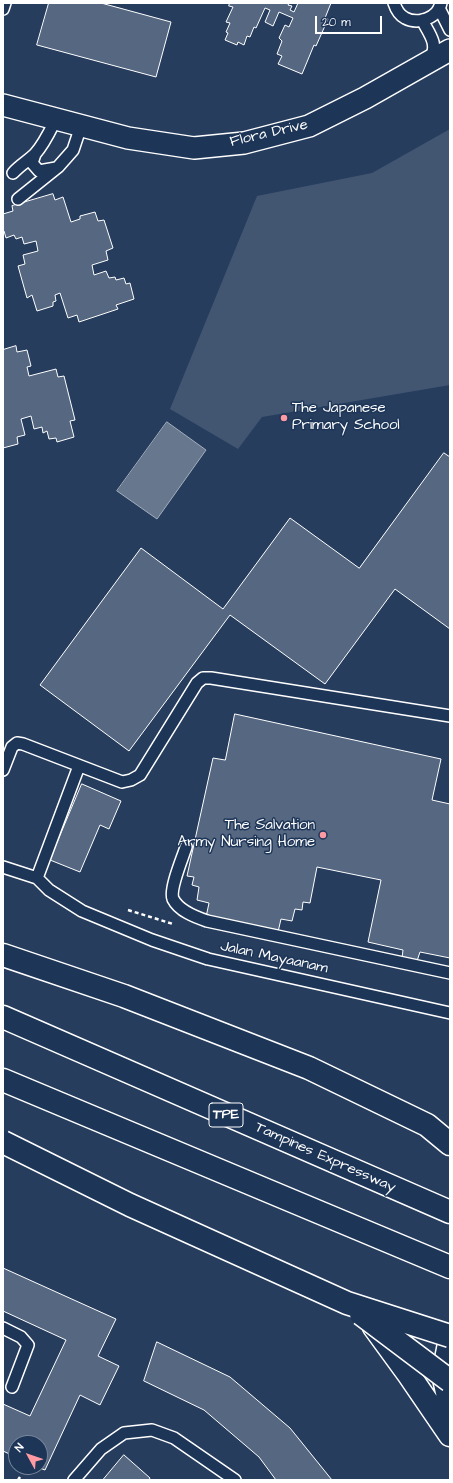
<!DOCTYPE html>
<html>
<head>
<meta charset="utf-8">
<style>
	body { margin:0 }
	#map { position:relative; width:453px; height:1483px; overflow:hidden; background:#263d5e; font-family:"Architects Daughter",sans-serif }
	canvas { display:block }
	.frame { position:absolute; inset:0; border:4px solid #fff; pointer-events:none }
	.north { position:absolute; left:8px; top:1435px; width:40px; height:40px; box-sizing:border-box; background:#1d3557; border:1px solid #77869a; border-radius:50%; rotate:310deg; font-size:11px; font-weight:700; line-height:16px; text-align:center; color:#fff }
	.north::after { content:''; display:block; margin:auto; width:14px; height:18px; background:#ff9aa2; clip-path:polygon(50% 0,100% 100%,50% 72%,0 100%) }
	.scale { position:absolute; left:315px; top:16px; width:67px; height:18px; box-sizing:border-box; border:2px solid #fff; border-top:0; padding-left:5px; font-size:12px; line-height:14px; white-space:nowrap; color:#fff; -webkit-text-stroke:3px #1d3557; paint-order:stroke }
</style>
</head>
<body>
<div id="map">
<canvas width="453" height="1483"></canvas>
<div class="frame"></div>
<div class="north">N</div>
<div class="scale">20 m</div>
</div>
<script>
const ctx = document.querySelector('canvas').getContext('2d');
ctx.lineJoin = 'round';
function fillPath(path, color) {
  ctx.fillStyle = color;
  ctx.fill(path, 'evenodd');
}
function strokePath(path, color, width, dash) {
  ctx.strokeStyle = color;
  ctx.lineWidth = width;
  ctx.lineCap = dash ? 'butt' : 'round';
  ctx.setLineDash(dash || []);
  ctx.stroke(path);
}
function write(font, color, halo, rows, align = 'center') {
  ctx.font = font + ' "Architects Daughter",sans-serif';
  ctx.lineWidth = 3;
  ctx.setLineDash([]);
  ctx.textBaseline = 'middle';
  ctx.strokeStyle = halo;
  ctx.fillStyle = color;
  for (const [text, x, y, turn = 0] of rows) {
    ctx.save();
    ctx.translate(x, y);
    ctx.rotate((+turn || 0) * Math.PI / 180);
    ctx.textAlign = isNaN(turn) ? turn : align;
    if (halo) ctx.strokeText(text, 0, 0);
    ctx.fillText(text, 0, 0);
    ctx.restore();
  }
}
fillPath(new Path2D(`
	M450,129V385L262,417L238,449L170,409L257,196L372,173Z`), '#425672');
const water = new Path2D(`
	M167,422L206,450L157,519L117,491Z`);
fillPath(water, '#67788e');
strokePath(water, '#a4aebb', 1);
const building = new Path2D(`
	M49,3H101L171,22L156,77L37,45Z
	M230,3H289L288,5L292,6L290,10L294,12L298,3H331L325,18L328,19L316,46L314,45L302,74L278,64L282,56L277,54L282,41L279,38L285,25L289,27L293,18L279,12L273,26L265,22L270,10L265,8L256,28L254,27L250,37L247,36L244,45L238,42L237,45L225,40L228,33L226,32L230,23L226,22L233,7L229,6Z
	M53,194L55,200L63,197L71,222L80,219V216L95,212L98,221L104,220L113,248L106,251L108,260L92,265L94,275L106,271L109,278L115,277L116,280L124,278L126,284L130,283L134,299L116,305L118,309L79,322L77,315L68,318L60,293L55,295L56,301L53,302V306L37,311L32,295L27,298L18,266L25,264L23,255L38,251L36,241L24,244L22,237L16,239L14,235L6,238L4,231L3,232V214L13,211L12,206Z
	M16,346L17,352L27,350L31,366L27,367L29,376L56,369L58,377L64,376L75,420L70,421L74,437L57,442L56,438L49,439L47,431L43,433L42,427L34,429L31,416L21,419L25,435L17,437L18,444L3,448V350Z
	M444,453L450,457V629L395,589L325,684L230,615L129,751L40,685L141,548L223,609L290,518L359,568Z
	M235,714L441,759L432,800L450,804V958L420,952L417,961L402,958L403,950L368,942L381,880L317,867L310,903L303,902L302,910L295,909L292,921L281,919L278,932L206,917L209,903L197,900L199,887L192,885L194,877L187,876L213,758L225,760Z
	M82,784L121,801L109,829L100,825L80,872L50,860Z
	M3,1268L116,1319L98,1356L119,1366L100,1405L80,1395L45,1470L37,1467H40V1443H16V1457L3,1451V1404L30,1416L66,1340L3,1311Z
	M157,1342L230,1377L290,1428L332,1480H276L259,1457L204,1410L144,1381Z
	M124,1455L150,1478L149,1480H103Z`);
fillPath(building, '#556781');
strokePath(building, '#fff', 1);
const service = new Path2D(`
	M394,3C396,9 399,15 405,18C418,25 438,18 441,3
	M439,8L450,30
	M3,9L5,3
	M422,20C430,35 438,43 431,59
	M35,154L32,163L39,171L56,168
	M13,173C20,165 28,161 35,154C44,144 50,131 56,119
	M18,199L58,167L73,150L81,126
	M3,770L12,747L17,743L23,744L122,782L131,780L140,775L197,683L203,678H211L450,716
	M186,847C183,857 169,889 173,899C179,911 195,917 207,921L450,973
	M3,867L37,878L49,890L82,911L152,940L208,959L450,1013
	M37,878L79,766
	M3,1328L21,1337L28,1345L12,1387
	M74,1480L101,1449L124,1433L152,1430L174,1438L235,1480`);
const minor = new Path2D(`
	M3,105L128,138L194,148L244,143L309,126L365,98L450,50`);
const motorway = new Path2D(`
	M3,955L124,996L309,1068L427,1125L450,1144
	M3,1017L450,1212
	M3,1080L450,1267
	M374,1327L409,1375L450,1435
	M450,1339L443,1374L450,1406`);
strokePath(service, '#fff', 14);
strokePath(minor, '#fff', 24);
strokePath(motorway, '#fff', 25);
strokePath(new Path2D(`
	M128,910L173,924
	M18,1480L20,1477`), '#fff', 2.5, [4, 3]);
strokePath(service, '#1d3557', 11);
strokePath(minor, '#1d3557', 21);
strokePath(motorway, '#1d3557', 22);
const motorwayBridge = new Path2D(`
	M3,1142L130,1205L347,1303L450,1336
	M361,1314L450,1381`);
strokePath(motorwayBridge, '#fff', 25, []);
strokePath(motorwayBridge, '#1d3557', 22);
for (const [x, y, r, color] of [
	[284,418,4,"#ff9aa2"],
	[323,835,4,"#ff9aa2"]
]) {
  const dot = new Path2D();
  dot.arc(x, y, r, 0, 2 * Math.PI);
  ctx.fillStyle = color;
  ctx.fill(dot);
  strokePath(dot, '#1d3557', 1.5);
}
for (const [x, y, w] of [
	[226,1115,34]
]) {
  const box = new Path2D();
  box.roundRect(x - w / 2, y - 12, w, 24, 3);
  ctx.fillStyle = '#1d3557';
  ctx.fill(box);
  strokePath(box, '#fff', 1);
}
write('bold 14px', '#fff', null, [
	["TPE",226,1115]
]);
write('15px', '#fff', '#1d3557', [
	["Flora Drive",269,134,-13],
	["Jalan Mayaanam",274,958,12],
	["Tampines Expressway",325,1158,24]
]);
write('15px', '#fff', '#1d3557', [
	["The Japanese",292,409],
	["Primary School",292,426],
	["The Salvation",315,826,"right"],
	["Army Nursing Home",315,843,"right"]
], 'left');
</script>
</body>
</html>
